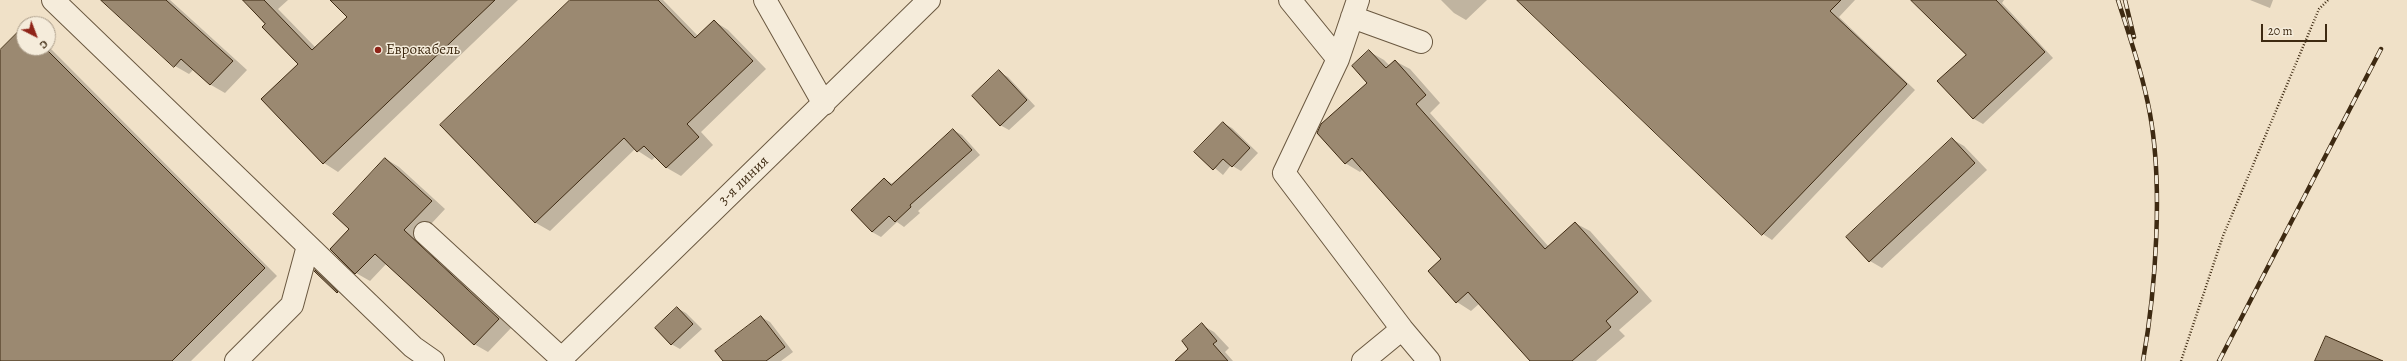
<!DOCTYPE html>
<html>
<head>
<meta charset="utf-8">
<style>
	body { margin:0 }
	#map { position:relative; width:2407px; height:361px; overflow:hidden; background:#f0e1c8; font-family:Alegreya,serif }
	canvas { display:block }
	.north { position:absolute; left:16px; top:16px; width:40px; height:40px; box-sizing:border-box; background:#f5ecdb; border:1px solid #ac9e8b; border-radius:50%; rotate:138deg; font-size:11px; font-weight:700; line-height:16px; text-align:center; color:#3e2a12 }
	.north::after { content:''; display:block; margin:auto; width:14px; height:18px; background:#8f2418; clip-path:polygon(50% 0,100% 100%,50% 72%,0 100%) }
	.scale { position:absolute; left:2261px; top:24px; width:66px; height:18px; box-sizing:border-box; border:2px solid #3e2a12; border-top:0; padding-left:5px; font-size:12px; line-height:14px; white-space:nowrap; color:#3e2a12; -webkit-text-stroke:3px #f5ecdb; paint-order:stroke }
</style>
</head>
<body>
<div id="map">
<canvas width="2407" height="361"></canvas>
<div class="north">С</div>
<div class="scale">20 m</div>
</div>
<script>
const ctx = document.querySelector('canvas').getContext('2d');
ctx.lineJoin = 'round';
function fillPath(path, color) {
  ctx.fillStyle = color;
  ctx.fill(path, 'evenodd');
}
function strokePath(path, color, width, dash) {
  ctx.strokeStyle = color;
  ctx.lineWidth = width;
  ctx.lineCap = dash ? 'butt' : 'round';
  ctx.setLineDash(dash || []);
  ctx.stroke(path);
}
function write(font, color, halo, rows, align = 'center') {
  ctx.font = font + ' Alegreya,serif';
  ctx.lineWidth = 3;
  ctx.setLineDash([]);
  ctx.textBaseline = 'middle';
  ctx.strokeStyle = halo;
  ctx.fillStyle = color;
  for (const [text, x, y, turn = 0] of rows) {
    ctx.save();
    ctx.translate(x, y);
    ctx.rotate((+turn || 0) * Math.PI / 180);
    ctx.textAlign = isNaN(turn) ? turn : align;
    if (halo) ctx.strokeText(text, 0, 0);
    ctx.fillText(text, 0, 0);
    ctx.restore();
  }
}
fillPath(new Path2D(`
	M102,0H170L247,70L225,93L211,85L194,69L189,74L175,66Z
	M244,0H288L278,9L316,48L348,17L331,0H518L338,172L324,163L299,64Z
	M572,0H663L698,36L714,21L728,30L766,69L701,132L713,145L681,176L667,168L656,156L652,160L635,149L550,231L536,223L442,125Z
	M1441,0H1487L1466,20L1454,13Z
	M1521,0H1855L1839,17L1915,90L1772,240L1763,234Z
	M1912,0H2004L2002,3L2053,58L1983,124L1974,119L1939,81L1967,55Z
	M2250,0H2273L2270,8Z
	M24,28V48L48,46L277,276L191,361H0V52Z
	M1370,52L1384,60L1390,66L1395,61L1410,69L1440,103L1430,113L1549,247L1575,223L1590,231L1652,301L1619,330L1625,336L1596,361H1531L1480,303L1471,311L1457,302L1429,271L1443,259L1363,169L1360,172L1345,163L1369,83Z
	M999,72L1008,77L1035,106L1009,130L1000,125Z
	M1223,123L1232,128L1258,153L1241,171L1231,165L1223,175L1196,152Z
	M953,130L962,135L980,155L918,211L920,213L904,227L897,222L881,237L872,232L884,179L893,184Z
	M1952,139L1964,146L1987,170L1882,268L1870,261Z
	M386,159L399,167L445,209L417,239L512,327L488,352L474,344L387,263L370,281L356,273L331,249L350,229Z
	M315,271L324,276L341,293L339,292Z
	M677,308L686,313L702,329L680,349L671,344Z
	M761,317L770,322L793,352L781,361H725Z
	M1202,325L1214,332L1229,348L1225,352L1233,361H1176L1190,349Z`), '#0003');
const building = new Path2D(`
	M101,0H166L233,61L210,85L181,59L174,67Z
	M243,0H264L312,50L347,17L330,0H495L323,164L261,99L298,64L262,27L265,24Z
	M570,0H658L695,38L714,20L753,61L687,124L699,137L666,168L644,146L637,152L624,138L535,223L440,125Z
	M1517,0H1841L1830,11L1907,84L1762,235Z
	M1911,0H1996L2045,52L1973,119L1937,81L1966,55Z
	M24,26V48H45L265,268L172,361H0V50Z
	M1369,50L1386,68L1395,60L1426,95L1416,104L1545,249L1575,222L1638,292L1606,321L1611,327L1572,361H1530L1468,292L1456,303L1428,271L1441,259L1352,158L1345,164L1317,133L1321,124L1367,83L1352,66Z
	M999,70L1027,100L1000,126L972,96Z
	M1223,122L1250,148L1232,167L1223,159L1213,170L1194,152Z
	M953,129L972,150L910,205L911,207L895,222L889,216L872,232L851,210L884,178L891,185Z
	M1952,138L1975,163L1869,262L1846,237Z
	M385,158L432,201L404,230L499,319L474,345L375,254L355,274L330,249L349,229L333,214Z
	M315,270L338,292L337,293L314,271Z
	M677,307L693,324L671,345L655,328Z
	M761,316L785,347L766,361H723L715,351Z
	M1202,323L1217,341L1213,344L1228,361H1175L1188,349L1182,341Z
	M2326,336L2383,361H2315Z`);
fillPath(building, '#9b8971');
strokePath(building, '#3e2a12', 1);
const minor = new Path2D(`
	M53,0L413,347L433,361
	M765,0L824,104
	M1290,0L1338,59
	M1358,0L1338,59L1284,173L1402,329L1429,361
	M1352,17L1421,42
	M425,233L562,359
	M236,361L292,305L308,246
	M559,361L929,0
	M1363,361L1402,329`);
strokePath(minor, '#6a5840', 24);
strokePath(new Path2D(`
	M2181,361L2223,236L2319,9L2328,0`), '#3e2a12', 2.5, [1, 2]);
strokePath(minor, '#f5ecdb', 22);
const rail = new Path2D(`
	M2118,0C2130,38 2143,75 2150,114C2163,186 2156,288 2143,361
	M2125,0L2134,37
	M2219,361L2381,49`);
strokePath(rail, '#3e2a12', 4.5);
strokePath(rail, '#f5ecdb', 3, [9]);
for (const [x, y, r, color] of [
	[378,50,4,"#8f2418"]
]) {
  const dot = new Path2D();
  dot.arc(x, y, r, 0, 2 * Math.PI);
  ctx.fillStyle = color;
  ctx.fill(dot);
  strokePath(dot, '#f5ecdb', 1.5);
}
write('15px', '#3e2a12', '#f5ecdb', [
	["Еврокабель",386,50]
], 'left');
write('15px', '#3e2a12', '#f5ecdb', [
	["3-я линия",744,181,-44]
]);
</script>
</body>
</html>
